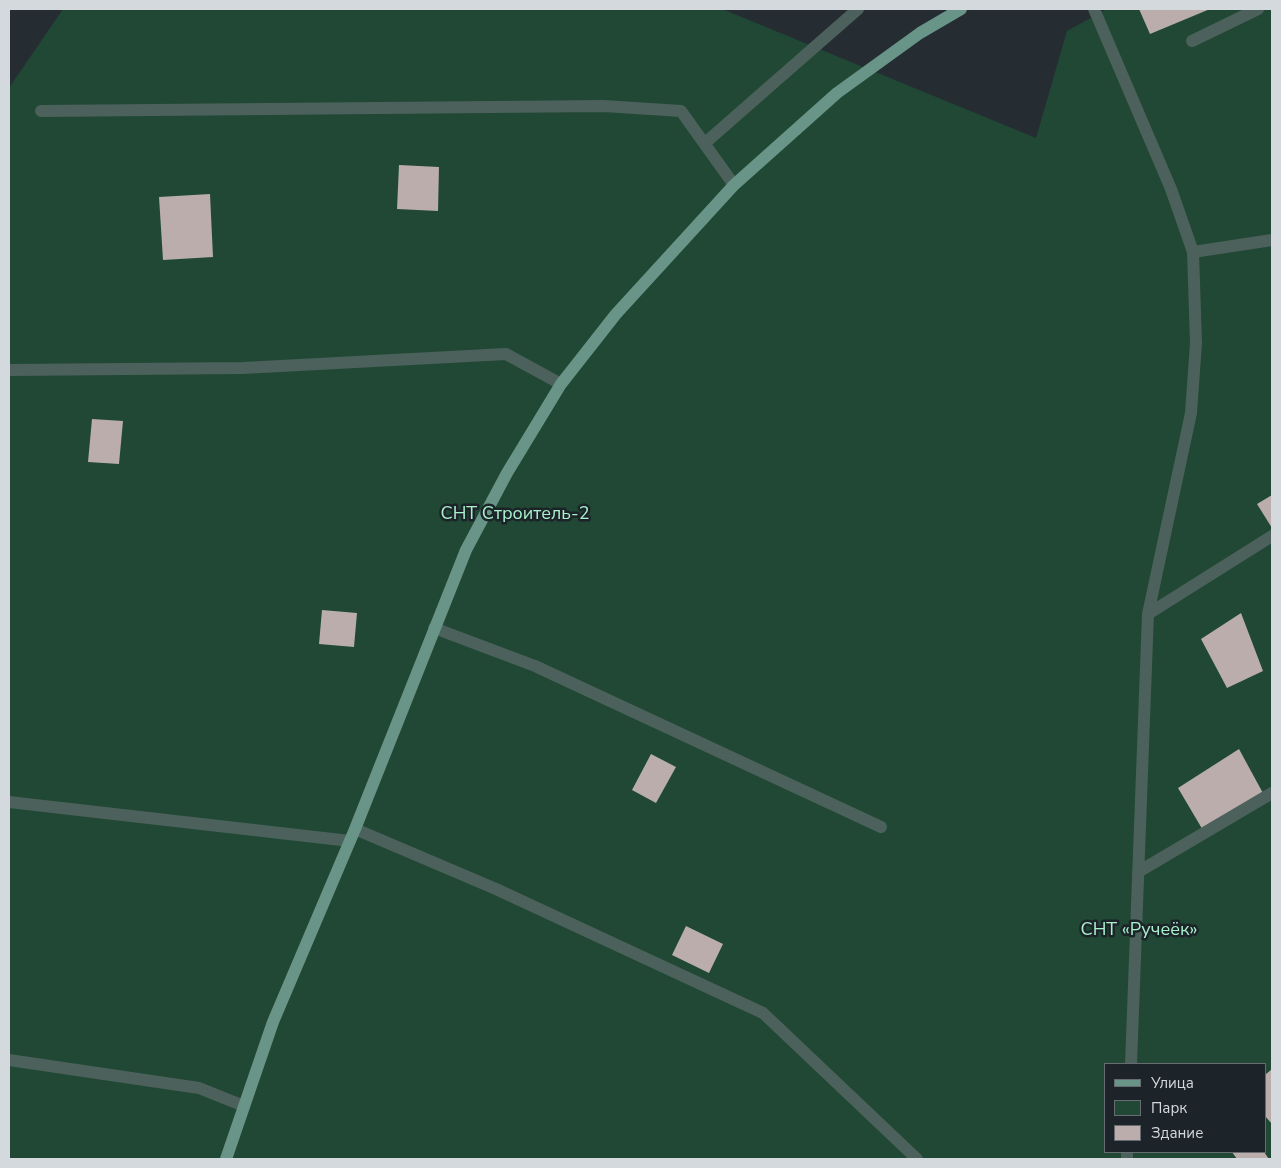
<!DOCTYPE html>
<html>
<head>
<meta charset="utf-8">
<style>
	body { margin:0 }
	#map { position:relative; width:1281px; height:1168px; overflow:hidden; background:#252d33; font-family:"Nunito Sans",sans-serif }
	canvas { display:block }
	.frame { position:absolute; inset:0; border:10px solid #d4d9dd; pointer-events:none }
	.legend { position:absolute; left:1104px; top:1063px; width:162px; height:90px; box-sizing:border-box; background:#1c2329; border:1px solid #666c71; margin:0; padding:6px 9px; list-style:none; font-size:15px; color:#d4d9dd }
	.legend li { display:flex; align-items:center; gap:10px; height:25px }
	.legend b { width:25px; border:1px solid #666c71 }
</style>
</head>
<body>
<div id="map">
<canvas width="1281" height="1168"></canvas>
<div class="frame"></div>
<ul class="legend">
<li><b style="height:6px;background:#699589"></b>Улица</li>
<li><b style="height:14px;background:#204835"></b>Парк</li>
<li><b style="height:14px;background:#baadac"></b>Здание</li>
</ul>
</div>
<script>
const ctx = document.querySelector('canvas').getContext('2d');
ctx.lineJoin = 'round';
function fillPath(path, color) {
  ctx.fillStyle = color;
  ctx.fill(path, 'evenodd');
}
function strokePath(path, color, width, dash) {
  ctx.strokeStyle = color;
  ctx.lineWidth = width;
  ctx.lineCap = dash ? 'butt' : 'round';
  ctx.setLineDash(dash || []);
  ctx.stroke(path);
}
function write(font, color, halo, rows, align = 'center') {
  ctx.font = font + ' "Nunito Sans",sans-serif';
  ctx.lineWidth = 5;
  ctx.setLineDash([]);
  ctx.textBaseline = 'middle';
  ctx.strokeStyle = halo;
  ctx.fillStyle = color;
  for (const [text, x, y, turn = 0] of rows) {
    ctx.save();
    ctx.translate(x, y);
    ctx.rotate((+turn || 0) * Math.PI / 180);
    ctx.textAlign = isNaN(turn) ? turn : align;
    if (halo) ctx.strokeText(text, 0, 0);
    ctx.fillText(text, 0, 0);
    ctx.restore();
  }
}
fillPath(new Path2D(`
	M63,9H722L1036,138L1067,31L1107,9H1272V1159H9V88ZM1105,1064H1265V1152H1105Z`), '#204835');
fillPath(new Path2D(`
	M1139,9H1210L1150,34Z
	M399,165L439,167L438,211L397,209Z
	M210,194L213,257L163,260L159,197Z
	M92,419L123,421L119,464L88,462Z
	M1272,495V528L1257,504Z
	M322,610L357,613L354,647L319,644Z
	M1241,613L1263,671L1227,688L1201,639Z
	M1239,749L1264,795L1204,832L1178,788Z
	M651,754L676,767L656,803L632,790Z
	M686,926L723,944L709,973L672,955Z
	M1272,1069V1124L1265,1116V1075Z
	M1232,1152H1264L1269,1159H1237Z`), '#baadac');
strokePath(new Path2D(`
	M1094,9L1171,189L1193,252L1196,343L1191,413L1148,614L1131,1064
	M1192,41L1258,9
	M41,111L604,106L681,111L734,185
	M705,143L858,9
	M1193,252L1272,240
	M9,370L243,368L506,354L561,384
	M1148,614L1272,536
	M434,628L535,666L881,827
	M9,802L350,841
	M355,829L496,889L763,1013L917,1159
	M1138,872L1272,793
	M9,1060L199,1088L244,1106
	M1127,1159V1152`), '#4c615b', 12);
strokePath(new Path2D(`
	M226,1159L273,1022L355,829L466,550L507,473L561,384L616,314L734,185L837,93L920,33L961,9`), '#699589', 12);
write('18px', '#a8f1cb', '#1c2329', [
	["СНТ Строитель-2",515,515],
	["СНТ «Ручеёк»",1139,931]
]);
</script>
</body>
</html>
